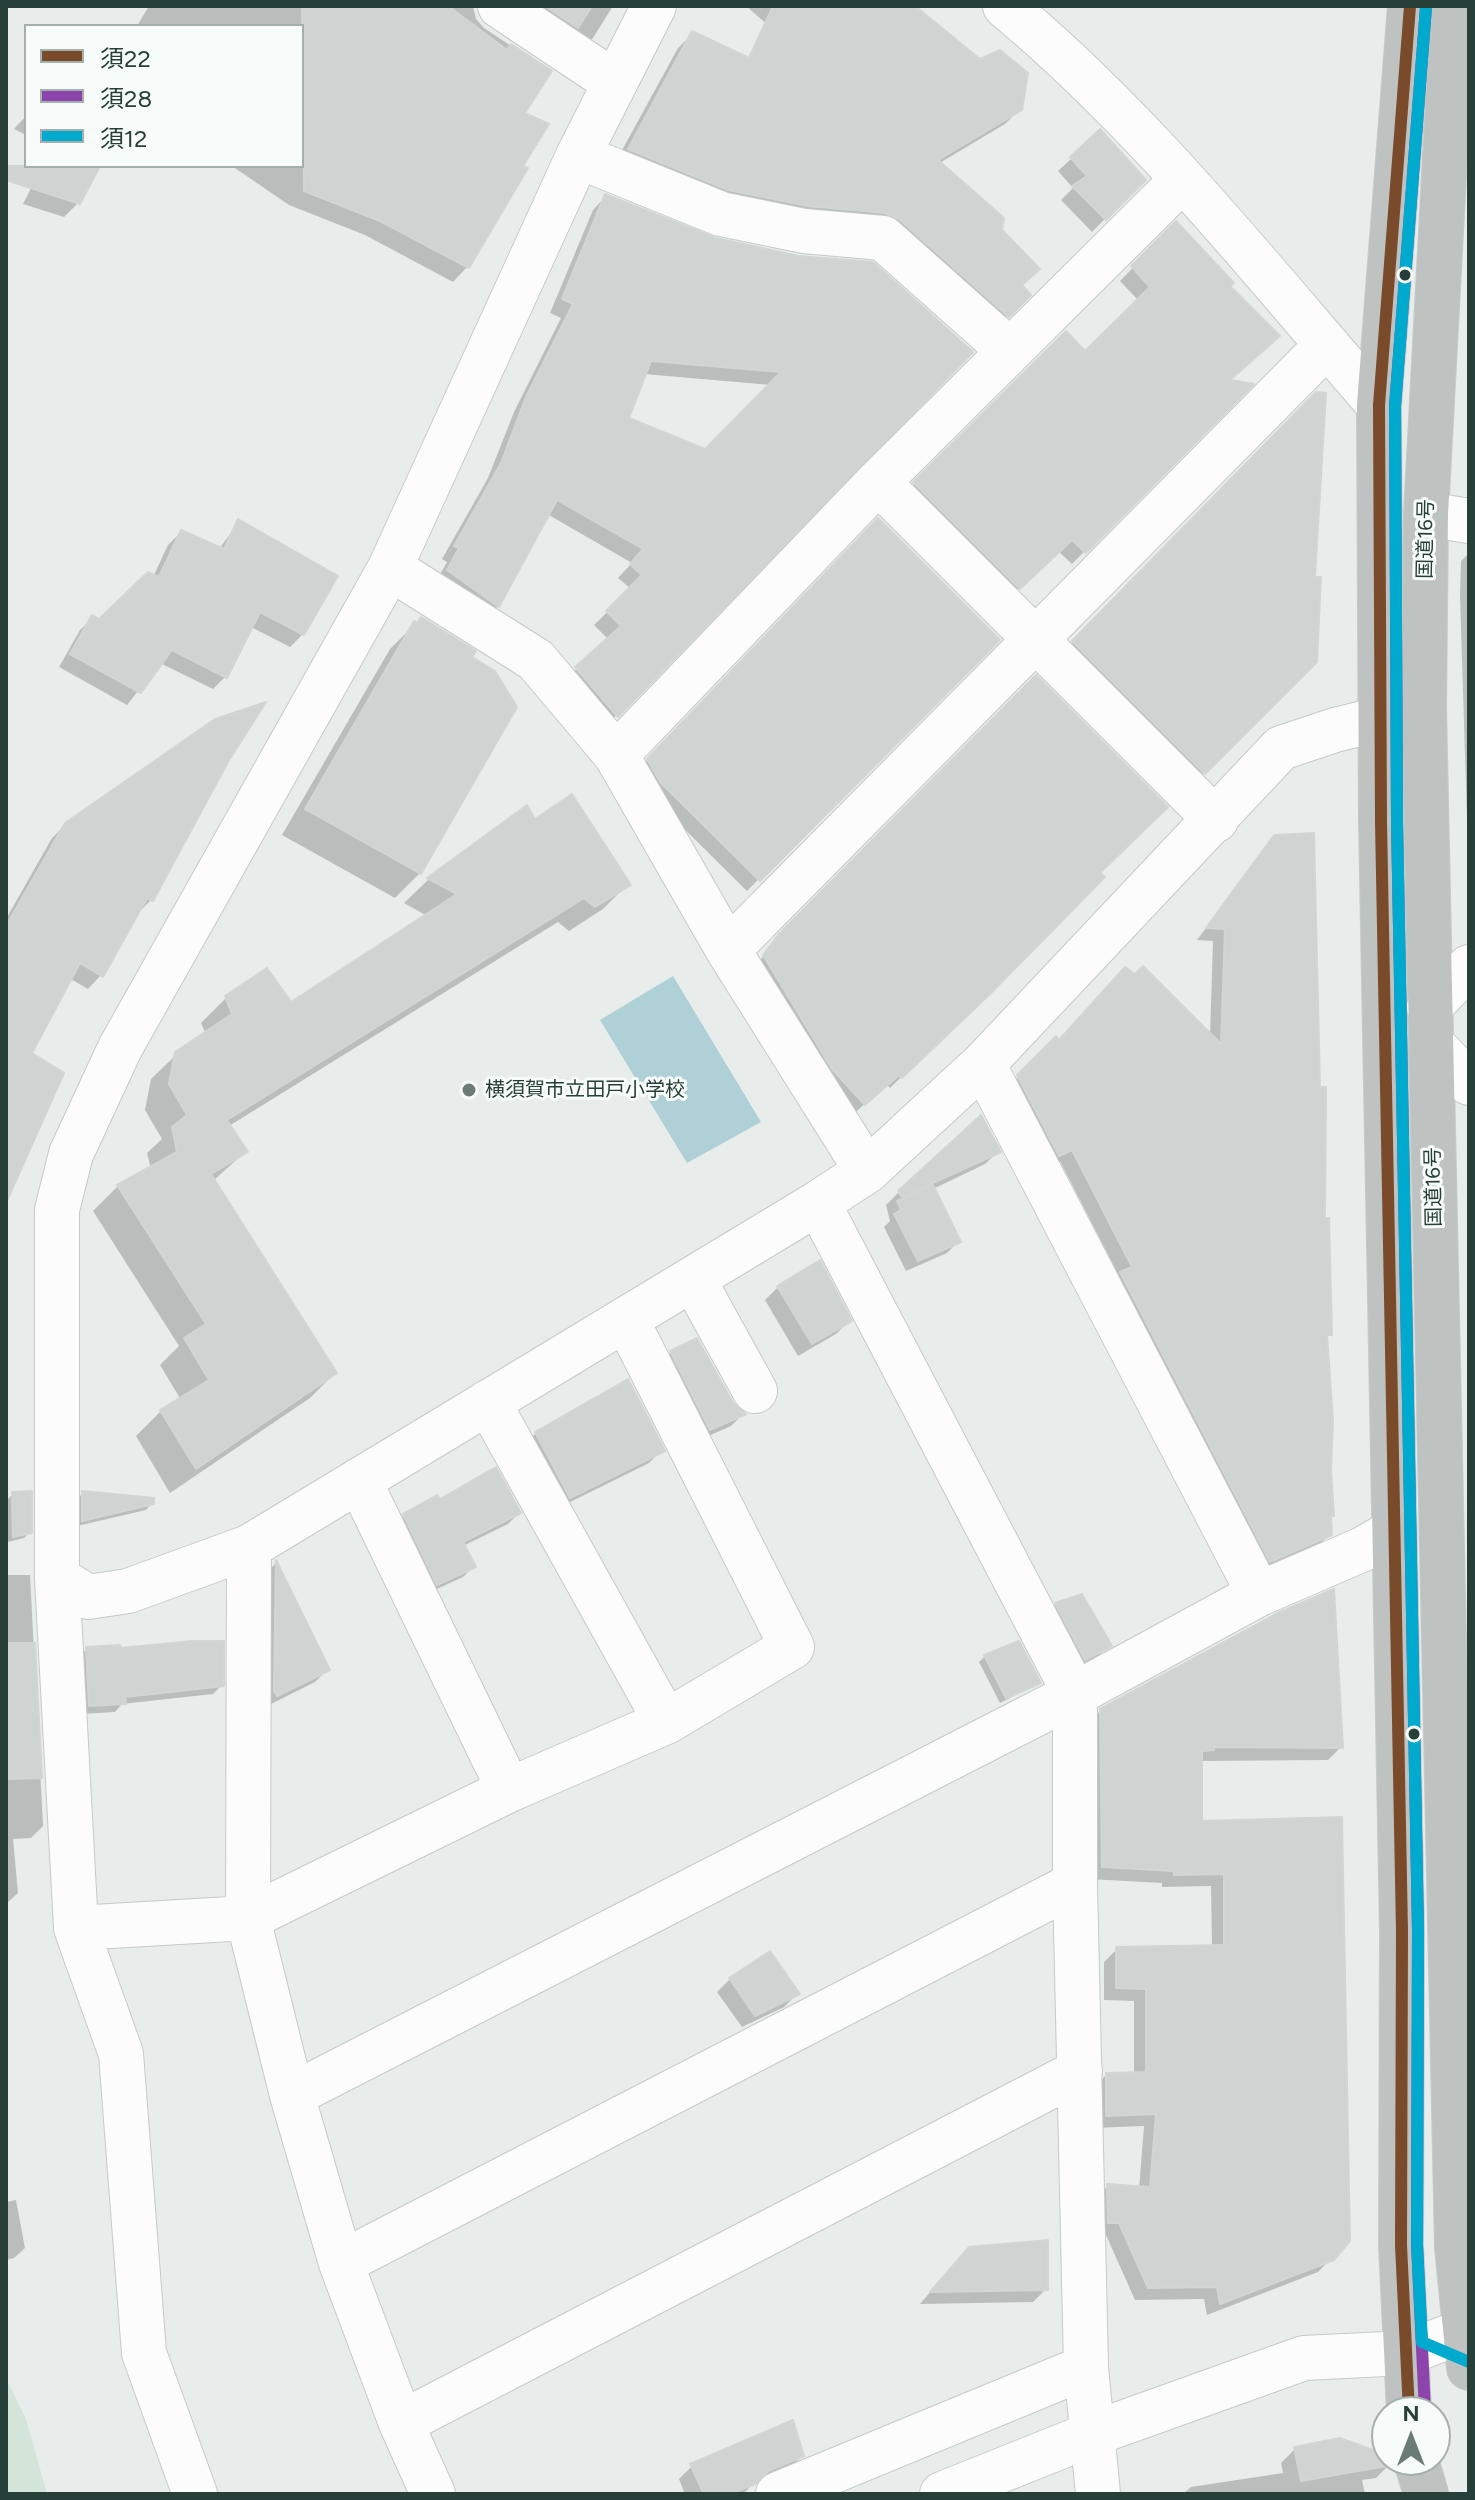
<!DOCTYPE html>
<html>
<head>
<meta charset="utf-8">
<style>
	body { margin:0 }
	#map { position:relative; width:1475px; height:2500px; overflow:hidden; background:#e8edeb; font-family:Figtree,"Noto Sans JP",sans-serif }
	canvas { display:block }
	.frame { position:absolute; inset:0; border:8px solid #273f39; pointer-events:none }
	.legend { position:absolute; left:24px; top:24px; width:280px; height:144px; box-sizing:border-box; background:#f7fbf9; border:2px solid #a4b0ac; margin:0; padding:10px 14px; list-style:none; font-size:24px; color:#273f39 }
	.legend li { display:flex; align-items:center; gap:16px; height:40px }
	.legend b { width:40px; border:2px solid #a4b0ac }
	.north { position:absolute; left:1371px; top:2396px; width:80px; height:80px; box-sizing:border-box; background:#f7fbf9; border:2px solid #a4b0ac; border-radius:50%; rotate:0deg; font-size:22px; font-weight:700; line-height:32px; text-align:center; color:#273f39 }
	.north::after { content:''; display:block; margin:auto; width:28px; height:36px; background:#6b7c77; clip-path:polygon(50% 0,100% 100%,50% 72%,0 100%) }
</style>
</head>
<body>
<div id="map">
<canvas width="1475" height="2500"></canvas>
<div class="frame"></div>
<ul class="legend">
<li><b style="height:10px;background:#7a4b2a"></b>須22</li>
<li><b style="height:10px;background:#8e44ad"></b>須28</li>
<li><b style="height:10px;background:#00a9ce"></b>須12</li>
</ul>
<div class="north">N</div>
</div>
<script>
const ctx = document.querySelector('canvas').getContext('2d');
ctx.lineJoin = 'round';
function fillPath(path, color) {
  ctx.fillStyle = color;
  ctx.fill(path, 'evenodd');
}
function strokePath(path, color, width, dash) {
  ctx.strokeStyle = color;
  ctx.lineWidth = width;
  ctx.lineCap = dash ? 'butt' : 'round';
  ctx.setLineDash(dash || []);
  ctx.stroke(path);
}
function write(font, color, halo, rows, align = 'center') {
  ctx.font = font + ' Figtree,"Noto Sans JP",sans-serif';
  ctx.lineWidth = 6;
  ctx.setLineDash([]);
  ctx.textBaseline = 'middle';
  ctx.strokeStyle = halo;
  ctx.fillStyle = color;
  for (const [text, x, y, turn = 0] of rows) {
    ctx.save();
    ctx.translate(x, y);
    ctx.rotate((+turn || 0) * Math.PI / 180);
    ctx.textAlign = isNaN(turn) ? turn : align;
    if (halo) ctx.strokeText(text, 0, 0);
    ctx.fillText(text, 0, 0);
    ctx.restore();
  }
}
fillPath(new Path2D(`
	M6,2378L26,2419L47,2494H6Z`), '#d3e4d9');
fillPath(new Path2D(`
	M673,976L761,1122L687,1163L600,1020Z`), '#aed0d6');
fillPath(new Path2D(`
	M149,6H473L476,19L484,28L549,71L522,114L521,166L525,169L467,267L453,282L365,235L289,205L232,166H302V26H137Z
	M509,6H613L593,38L579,52Z
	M746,6H912L1020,109L1005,124L938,164L999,231L1020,286L1028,295L994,329L885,232L793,219L615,163L678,48L692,34L870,114Z
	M26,116V135L14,129Z
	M1100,132L1143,180L1092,232L1061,200L1073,188L1058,171Z
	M42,166H97L78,203L64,217L23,204Z
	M606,196L971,352L603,729L563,681L609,640L594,625L631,589L618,578L632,563L547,514L498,606L485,619L435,584L447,562L442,559L488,478L514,412L561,318L550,313L593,210ZM644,374L771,385L705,452L626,420Z
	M1176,224L1228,286L1227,382L1249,385L1072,564L1058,551L1006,600L902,496L1066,334L1085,354L1139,301L1120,281Z
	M1317,394L1312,579L1315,661L1192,784L1062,654Z
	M878,521L997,640L747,891L660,805L636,772Z
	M239,522L303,634L290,647L251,627L226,676L213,689L160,663L127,705L59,667L80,630L93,618L99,622L153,577L168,545L181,532L219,549Z
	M1469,553V885L1460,595L1461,561Z
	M415,624L420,873L395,898L282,835L390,649Z
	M1036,678L1098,873L977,1004L890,1088L887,1085L852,1115L753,967Z
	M227,761L151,900L138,913L101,975L88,989L69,978L29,1054L6,1198V919L52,838L66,824Z
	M526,808L535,822L628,884L603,909L569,931L558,922L229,1126L245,1152L213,1181L335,1373L310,1398L170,1493L136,1436L161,1411L181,1400L160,1365L179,1346L93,1211L118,1186L151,1169L147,1153L162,1139L145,1110L151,1079L177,1054L206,1034L201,1023L226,998L290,1005L427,916L404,903L429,879Z
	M1275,837L1319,1089L1330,1334L1325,1339L1330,1534L1317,1547L1258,1573L1109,1286L1119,1276L1060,1161L1046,1167L1006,1089L1056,1039L1210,1036L1213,941L1197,940Z
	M1469,1010V1057L1467,1012Z
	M998,1152L985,1164L933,1189L959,1241L947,1253L906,1271L884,1227L890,1221L886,1205L899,1192Z
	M778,1287L849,1321L836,1334L798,1356L765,1300Z
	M671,1352L743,1414L731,1426L697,1441L658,1365Z
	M536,1433L662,1450L649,1463L556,1509L523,1446Z
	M83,1493L152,1503L146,1510L77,1526V1499Z
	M13,1494L30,1532L24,1538L8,1542L7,1500Z
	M439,1502L519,1513L508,1524L463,1546L474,1566L463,1577L426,1594L394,1526L404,1515Z
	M276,1563L328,1669L315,1682L263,1708L264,1575Z
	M6,1575H30L43,1826L31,1838L13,1839L18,1893L6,1904Z
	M1056,1604L1109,1645L1096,1658L1072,1671L1044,1617Z
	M87,1649L119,1650L222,1685L213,1694L122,1704L115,1712L81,1714L78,1657Z
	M985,1656L1039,1683L1000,1703L979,1662Z
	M1101,1710L1341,1747L1328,1760L1200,1761V1823L1340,1819L1332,2258L1318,2272L1207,2315L1204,2299L1135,2300L1106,2235H1096L1095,2199L1108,2186L1139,2189L1144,2126L1094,2128V2088L1106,2075L1134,2074V2001L1104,2000V1962L1117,1949L1212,1947L1211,1886L1162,1887V1883L1089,1879L1088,1724Z
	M730,1979L797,1994L784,2007L742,2027L717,1992Z
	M16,2200L25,2248L14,2258L6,2260V2202Z
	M956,2262L1046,2289L1033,2302L920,2304Z
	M1295,2449L1390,2460V2464L1376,2478L1362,2480L1365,2494H1183L1191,2487L1283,2473L1281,2463Z
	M802,2456L789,2469L754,2483L743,2494H685L679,2479L692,2466Z`), '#0003');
const building = new Path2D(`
	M302,6H448L507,50L511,44L552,71L525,113L549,124L523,166L528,168L469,268L380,221L304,191Z
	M545,6H592L578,28Z
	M773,6H915L980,59L1000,50L1028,73L1022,110L938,160L1004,218L1002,230L1040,269L1022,285L1031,295L1009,317L899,219L885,213L808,206L728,190L628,149L692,31L749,58Z
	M1100,129L1146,180L1106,220L1072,186L1087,176L1070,157Z
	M6,166H100L80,204L6,180Z
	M605,194L716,238L799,256L873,262L973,352L618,717L575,667L621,626L606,611L642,575L630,564L643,549L557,500L499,607L447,570L459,548L454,546L501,463L526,397L573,304L562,299ZM651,361L781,372L705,449L629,418Z
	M1176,221L1234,283L1230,286L1280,336L1230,380L1254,384L1086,553L1072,540L1020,589L913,482L1066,331L1085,351L1150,287L1131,266Z
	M1316,392L1326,393L1315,577H1321L1317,662L1205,774L1072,641Z
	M878,518L1000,640L760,881L661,783L647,759Z
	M238,519L338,576L304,635L260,612L227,678L172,650L141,693L70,654L92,615L99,619L148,572L159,577L181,530L224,549Z
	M421,617L476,651L472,657L495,671L517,707L421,874L305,809L414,621L417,623Z
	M1036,675L1168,807L1100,873L1105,877L991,993L902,1078L899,1075L865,1105L832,1069L763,955L779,934Z
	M266,702L228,762L153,901L147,898L103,977L80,963L32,1053L64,1073L6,1203V926L65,823L215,719Z
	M572,794L631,885L595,907L584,898L227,1120L248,1152L211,1174L337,1373L196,1469L160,1410L209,1380L184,1338L206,1324L117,1185L177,1152L172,1127L187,1115L169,1084L175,1052L232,1014L225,996L267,968L291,1002L457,894L427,878L527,805L535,819Z
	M1314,833L1320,1087H1326L1325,1218H1329L1332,1335H1327L1333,1421L1331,1471L1334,1516H1331L1332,1535L1270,1562L1120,1272L1132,1267L1072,1150L1059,1156L1017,1075L1056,1036L1059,1040L1125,967L1135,974L1143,966L1221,1044L1225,929L1206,928L1274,835Z
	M981,1115L1001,1152L902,1197L898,1191Z
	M933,1185L961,1242L918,1261L894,1214L901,1210L897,1201Z
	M820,1260L852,1321L812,1344L777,1286Z
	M697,1338L733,1403L746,1414L710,1430L670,1351Z
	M628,1379L665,1451L570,1498L535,1432Z
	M496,1467L521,1513L463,1542L476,1567L437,1585L403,1514L437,1495L440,1499Z
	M32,1491V1533L13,1537L12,1492Z
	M82,1491L154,1498V1504L82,1521Z
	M276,1560L330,1670L277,1696L274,1691Z
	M1334,1589L1343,1748L1214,1747V1750L1202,1751V1821L1342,1817L1350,2241L1334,2260L1220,2304L1217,2287L1148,2288L1119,2223H1108L1107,2184L1150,2187L1156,2114L1106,2116V2073L1146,2072V1989L1116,1988V1947L1224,1945V1874L1174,1875V1871L1102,1867L1100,1709L1280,1612Z
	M1082,1594L1112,1646L1085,1660L1055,1603Z
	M192,1641H224V1686L125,1697L126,1704L89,1706L86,1647L120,1645L121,1648Z
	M1019,1641L1041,1683L1006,1698L984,1655Z
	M6,1643H35L42,1778L6,1779Z
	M770,1951L800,1994L755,2016L729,1978Z
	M1048,2240V2290L930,2292L969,2247Z
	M793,2420L804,2456L768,2471L756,2484L729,2494H704L690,2464Z
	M1340,2438L1387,2455L1392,2465L1301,2481L1294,2447Z`);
fillPath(building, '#cfd4d2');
strokePath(building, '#d1d6d4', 2);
const minor = new Path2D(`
	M500,6L614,82
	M1005,6C1145,122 1260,269 1379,405
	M578,156L721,214L804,231L883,238L1010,351
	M878,482L1216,820
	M1426,514L1469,521
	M390,568L536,660L616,755L728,950L867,1171
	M616,755L878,482L1182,180
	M728,950L1327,345
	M1429,1007L1469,967
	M1431,1043L1469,1083
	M983,1064L1259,1594
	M693,1279L755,1391
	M488,1402L666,1722
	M359,1480L509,1790
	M249,1547L248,1918L292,2095L341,2263L401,2423L433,2494
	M57,1578L88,1597L128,1591L249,1547L818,1203L867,1171L983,1064L1281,748L1335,730L1416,710
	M76,1928L248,1918L509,1790L666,1722L792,1647L626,1319
	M292,2095L1075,1694L818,1203
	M341,2263L1075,1884
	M401,2423L1080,2071
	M195,2494L144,2353L121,2054L76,1928L57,1578V1210L71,1154L120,1048L390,568L578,156L654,6
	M778,2494L1086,2367
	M942,2494L1092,2434L1304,2358L1406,2353L1469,2329
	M1098,2494L1086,2367L1075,1884V1694L1259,1594L1363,1549L1394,1531`);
const highway = new Path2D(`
	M1453,6L1426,514L1424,708L1457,2247L1469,2368
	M1409,2412L1401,2245L1402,1931L1381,822L1379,405L1410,6
	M1416,2460L1426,2494`);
strokePath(minor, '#c5cac8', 46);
strokePath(highway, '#c4cbc9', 46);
strokePath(minor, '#fcfcfc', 44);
strokePath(highway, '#bec3c2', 44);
strokePath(new Path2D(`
	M1409,2412L1401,2245L1402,1931L1381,822L1379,405L1410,6`), '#7a4b2a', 12);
strokePath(new Path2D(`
	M1425,2411L1417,2245L1418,1931L1397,822L1395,406L1426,7`), '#8e44ad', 12);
strokePath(new Path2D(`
	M1426,7L1395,406L1397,822L1418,1931L1417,2245L1422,2342L1469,2362`), '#00a9ce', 12);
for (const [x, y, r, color] of [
	[1405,275,7,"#273f39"],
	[469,1090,8,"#6b7c77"],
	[1414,1734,7,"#273f39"]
]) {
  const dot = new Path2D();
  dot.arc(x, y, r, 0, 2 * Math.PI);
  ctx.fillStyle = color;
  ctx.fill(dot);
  strokePath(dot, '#f7fbf9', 3);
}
write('20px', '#273f39', '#f7fbf9', [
	["国道16号",1426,539,-89],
	["国道16号",1434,1187,-91]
]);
write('20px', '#273f39', '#f7fbf9', [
	["横須賀市立田戸小学校",485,1090]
], 'left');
</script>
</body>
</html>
